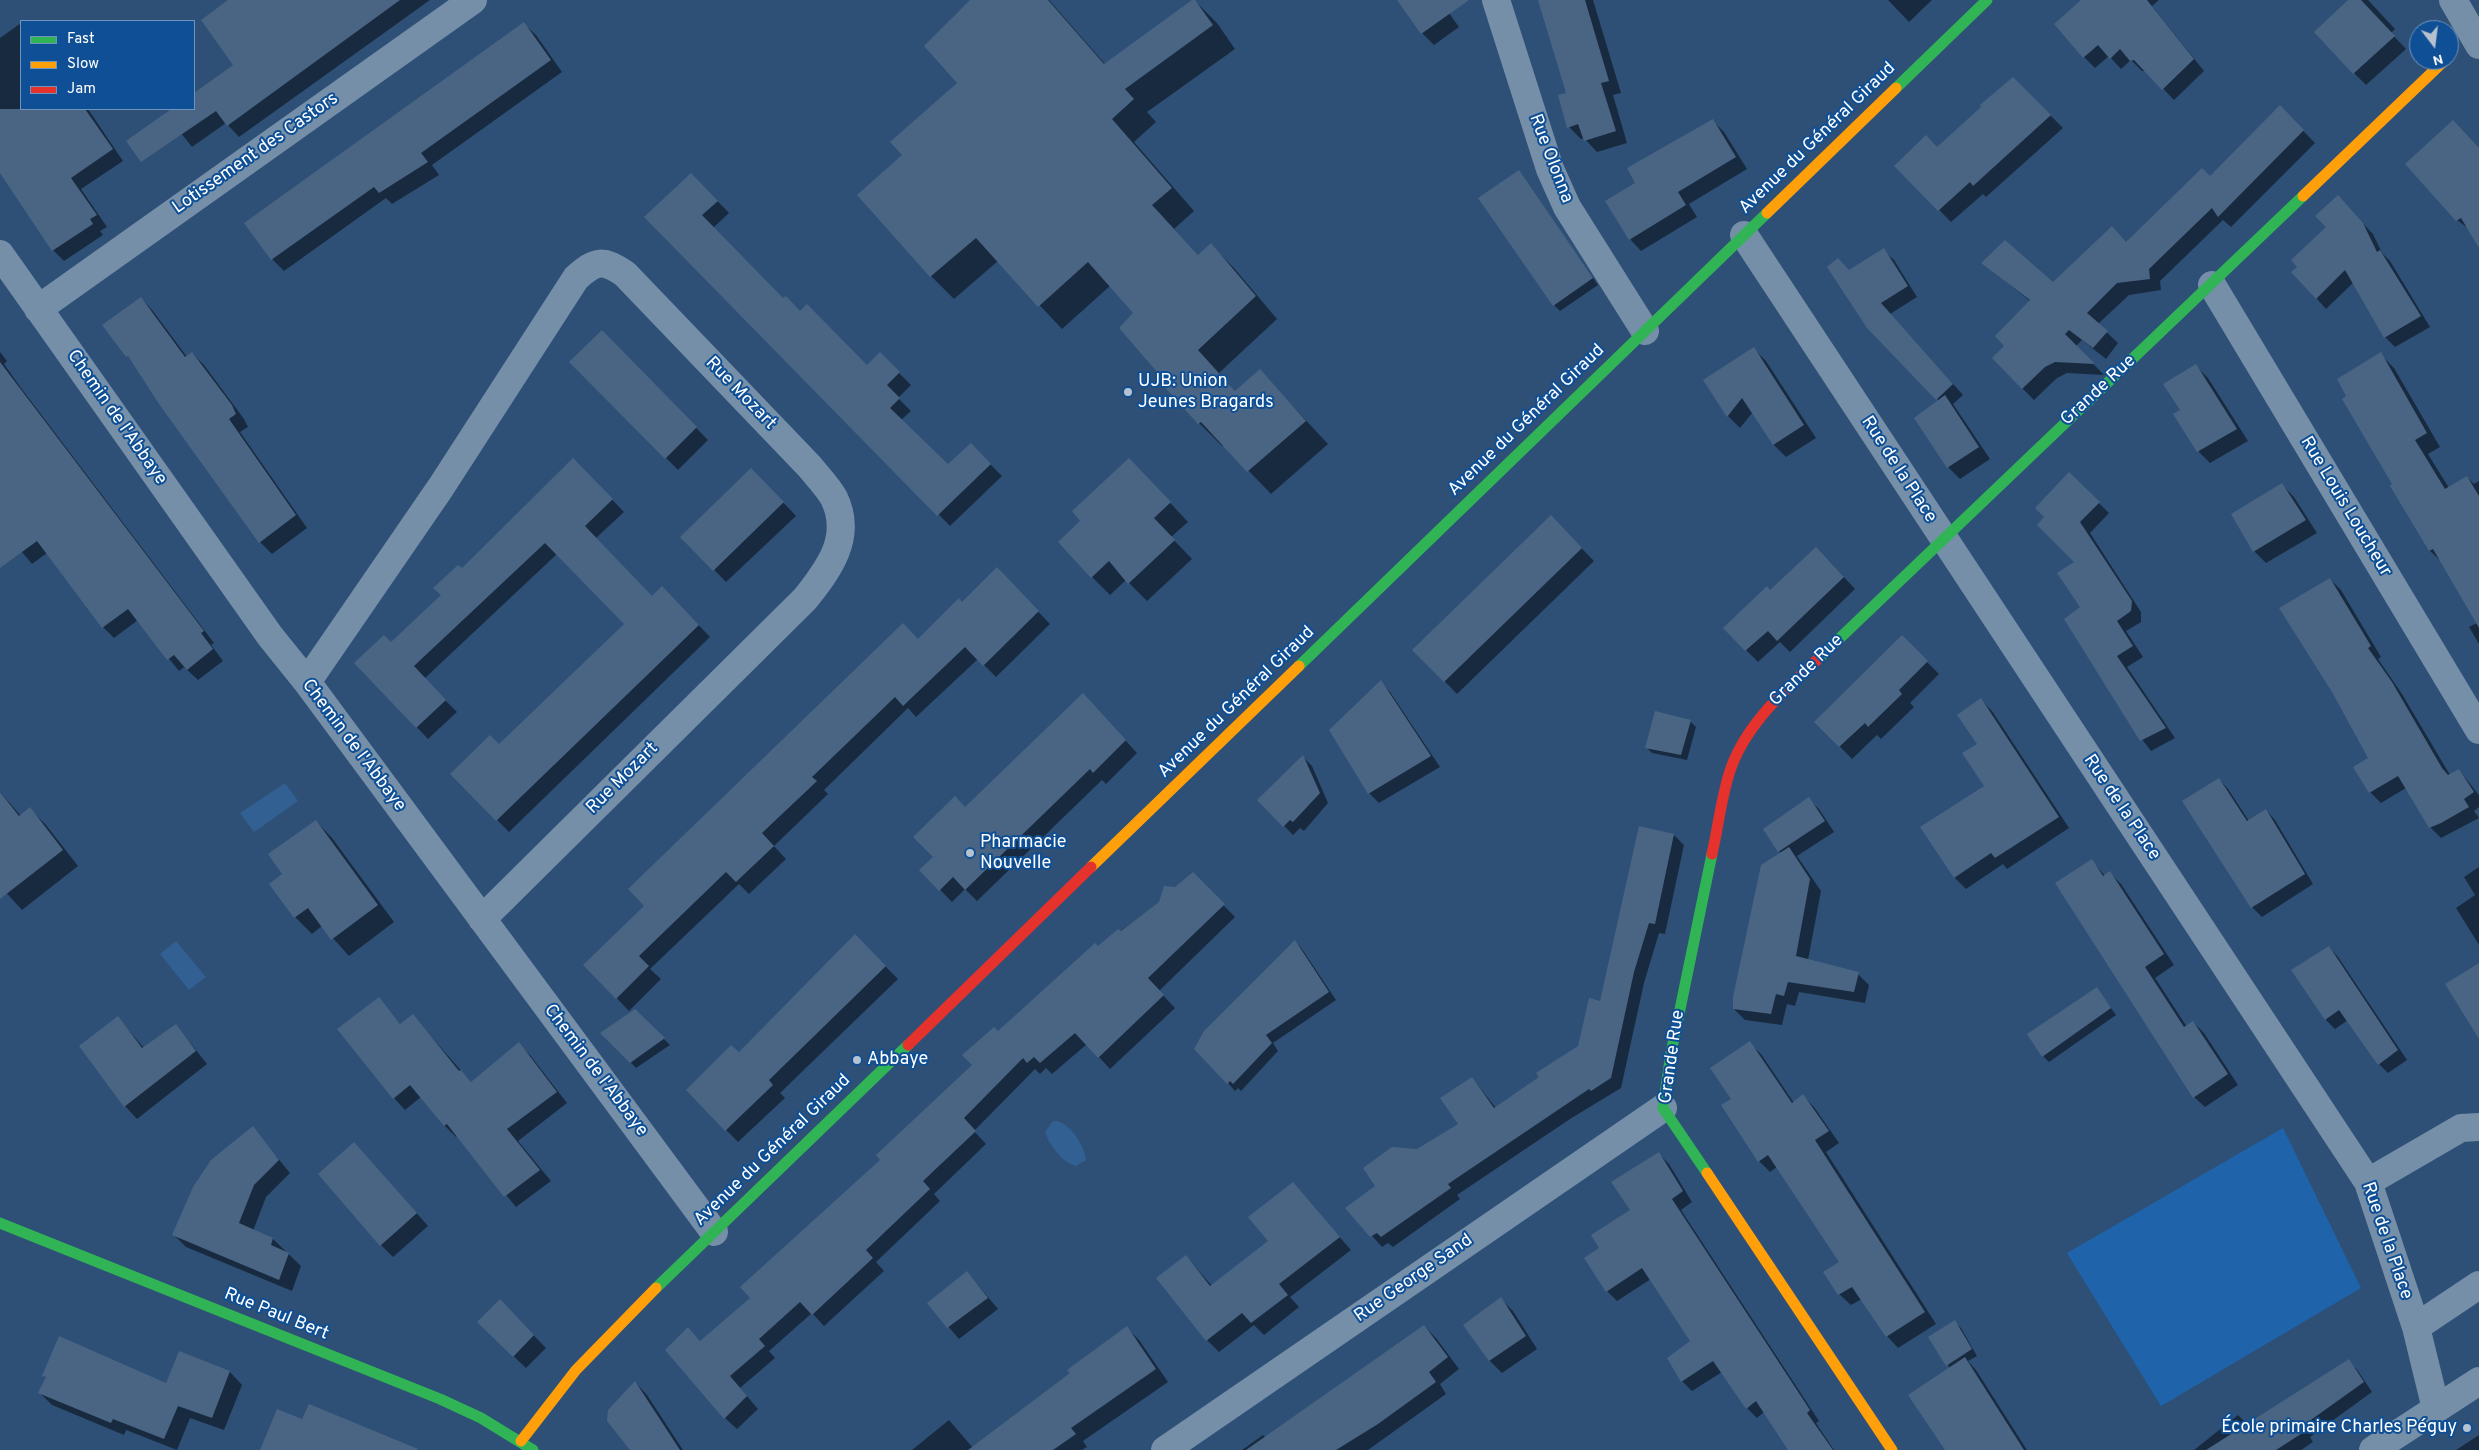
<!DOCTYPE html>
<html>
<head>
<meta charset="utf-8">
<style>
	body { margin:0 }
	#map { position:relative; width:2479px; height:1450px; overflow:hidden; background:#2e5076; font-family:Overpass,sans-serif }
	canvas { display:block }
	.legend { position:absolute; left:20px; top:20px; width:175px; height:90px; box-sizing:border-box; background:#0f4f95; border:1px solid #6f95bf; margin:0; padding:6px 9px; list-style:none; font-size:15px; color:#fff }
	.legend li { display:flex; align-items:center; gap:10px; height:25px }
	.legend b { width:25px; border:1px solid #6f95bf }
	.north { position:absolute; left:2409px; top:20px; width:50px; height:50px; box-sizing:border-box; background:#0f4f95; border:1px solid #6f95bf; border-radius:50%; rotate:165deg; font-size:14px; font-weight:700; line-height:20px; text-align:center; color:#fff }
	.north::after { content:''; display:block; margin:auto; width:18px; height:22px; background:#b6c2cf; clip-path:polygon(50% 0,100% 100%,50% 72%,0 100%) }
</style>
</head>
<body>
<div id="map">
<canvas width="2479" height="1450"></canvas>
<ul class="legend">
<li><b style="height:6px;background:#30b455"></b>Fast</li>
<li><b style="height:6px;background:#ff9f0a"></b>Slow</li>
<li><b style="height:6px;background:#e5322d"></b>Jam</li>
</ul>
<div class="north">N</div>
</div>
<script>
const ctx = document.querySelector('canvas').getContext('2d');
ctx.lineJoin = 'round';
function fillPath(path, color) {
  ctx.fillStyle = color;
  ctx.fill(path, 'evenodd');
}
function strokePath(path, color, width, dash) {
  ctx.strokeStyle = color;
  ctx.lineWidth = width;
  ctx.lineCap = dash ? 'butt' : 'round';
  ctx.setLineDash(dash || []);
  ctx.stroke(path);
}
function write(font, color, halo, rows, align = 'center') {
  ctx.font = font + ' Overpass,sans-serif';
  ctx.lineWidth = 4;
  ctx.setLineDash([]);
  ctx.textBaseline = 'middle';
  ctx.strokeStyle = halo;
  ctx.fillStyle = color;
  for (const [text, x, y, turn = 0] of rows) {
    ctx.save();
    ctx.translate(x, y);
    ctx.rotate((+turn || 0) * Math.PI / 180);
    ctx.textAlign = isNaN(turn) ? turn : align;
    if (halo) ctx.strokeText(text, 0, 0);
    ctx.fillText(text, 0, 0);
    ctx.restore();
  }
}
fillPath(new Path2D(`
	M2283,1128L2361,1288L2161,1406L2067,1253Z`), '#1f64ab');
fillPath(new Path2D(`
	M285,783L298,801L254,832L240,813Z
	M176,941L206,977L189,990L160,954Z
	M1053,1121C1068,1119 1085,1146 1086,1160L1076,1166C1062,1162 1050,1146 1045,1132Z`), '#336092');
fillPath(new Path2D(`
	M239,0H430L239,137L226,123L192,147L165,113L172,109H194V94L235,65Z
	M972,0H1049L1105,64L1194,0L1217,23L1235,49L1147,112L1156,122L1134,142L1194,211L1174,229L1199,256L1211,245L1234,268L1277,319L1219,373L1236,392L1260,371L1328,444L1271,494L1224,445L1222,446L1199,423L1163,383L1166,380L1135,313L1111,285L1062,329L998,261L954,299L931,276L904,155L958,83L953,17Z
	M1399,0H1455L1449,13L1459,27L1434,45L1422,33Z
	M1539,0H1593L1621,93L1613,95L1627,143L1597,152L1584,138L1581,139L1569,127L1567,94Z
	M1888,0H1932L1909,22Z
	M2081,0H2159L2152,6L2204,71L2174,100L2146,71H2142L2131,60L2121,69L2109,56L2095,68L2084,57Z
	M2350,0H2368L2395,29L2391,33L2406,49L2366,85L2354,73Z
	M21,23V109H88L123,161L81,189L107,227L100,231L103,235L64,261L53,250L0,172V38Z
	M524,24L536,35L562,72L432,165L439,175L392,204L386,198L284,271L272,259L246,223Z
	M2013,78L2063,128L1986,197L1983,194L1951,222L1896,166L1937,149Z
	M2280,107L2315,143L2231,227L2223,220L2160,281L2161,290L2129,295L2098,324L2118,343L2106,359L2082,340L2076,346L2104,375L2067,373L2057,378L2034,400L2022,388L2006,346L2030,301L1983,263L2053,284L2127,243L2210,177Z
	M1712,120L1724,132L1747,169L1689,204L1697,217L1641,251L1630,239L1637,184Z
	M2479,149V246L2469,229L2457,220Z
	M1518,171L1598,285L1560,311L1554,305Z
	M703,186L729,213L713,228L783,300L867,366L880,354L911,385L898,398L911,411L901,420L948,466L971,445L1002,476L950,526L646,217Z
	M2347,207L2373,234L2382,253L2390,261L2430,327L2395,347L2385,337L2354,282L2326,309L2293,272Z
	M1883,250L1894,260L1917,297L1890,314L1963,395L1953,404L1990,459L1960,479L1948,467L1939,401L1868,328L1849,271Z
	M141,298L153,311L187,357L192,353L204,365L244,419L248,427L240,432L307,528L272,554L260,542L134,364L104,325Z
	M602,332L708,440L678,470L571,362Z
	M1754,349L1766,361L1816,438L1786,457L1774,445L1753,412L1740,428L1728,416L1704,380Z
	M0,352L7,361L4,364L21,388L214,643L211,645L223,661L198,680L184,667L179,671L138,620L114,638L103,627L47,553L32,564L0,526Z
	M2380,354L2394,368L2440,447L2428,454L2449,488L2467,477L2474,484L2479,481V644L2469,627L2477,623L2442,562L2430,551L2391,486L2394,484Z
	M2196,366L2208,378L2248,441L2210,463L2198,451L2181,410Z
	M585,471L624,512L596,538L652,598L674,599L710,637L509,832L452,774L499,745L625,624L557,554L424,679L457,712L428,739L356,663L391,643L442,595L462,570Z
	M2069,474L2109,513L2090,533L2141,612V622L2126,631L2143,657L2127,667L2175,738L2151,751L2125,717L2127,716L2082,608L2076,562L2046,517Z
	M1147,478L1188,522L1171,537L1192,559L1147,601L1126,580L1110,595L1092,577Z
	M764,482L796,516L726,582L682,537Z
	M2282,485L2294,497L2317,533L2266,563L2254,551Z
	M1551,517L1594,561L1457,694L1414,650Z
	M1828,560L1855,589L1790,652L1780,642L1758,662L1724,628Z
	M997,569L1050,624L996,677L978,659L916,717L908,708L824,790L828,794L774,846L786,859L749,894L739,884L650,969L661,979L629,1011L585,965L918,640L962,603Z
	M2330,579L2341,590L2381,657L2378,659L2402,694L2450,775L2459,770L2479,795V807L2474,811L2479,818L2441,838L2430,827L2406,788L2381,803L2370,792V758Z
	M1902,637L1939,674L1910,703L1914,707L1881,739L1877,735L1852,759L1816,722Z
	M1381,682L1390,692L1440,767L1379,803L1369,793Z
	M1981,700L1992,711L2069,828L2007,869L2003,864L1966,889L1954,877L1985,787L1979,744Z
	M1095,707L1137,753L1106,784L1102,780L977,901L965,889L952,902L921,870L935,857L965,808Z
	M1690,721L1696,727L1687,760L1652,753L1646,747Z
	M1303,757L1312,766L1328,803L1304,831L1300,828L1293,835L1259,800Z
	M2219,779L2228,789L2249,821L2266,810L2275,820L2313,884L2262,917L2252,907Z
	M0,792L21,816L30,809L46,825L78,866L22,910L0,886Z
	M1808,799L1819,809L1834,832L1797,856L1821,891L1808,960L1858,974L1869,985L1865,1003L1799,992L1795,1006L1787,1004L1782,1025L1745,1020L1734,1009L1781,853L1779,851Z
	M316,821L332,838L394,922L349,956L322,926L312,934L295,917L284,875Z
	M1674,835L1684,845L1665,934L1659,933L1644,983L1621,1088L1570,1119L1457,1195L1460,1199L1393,1247L1388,1243L1382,1247L1347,1208L1377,1186L1417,1150L1460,1125L1472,1078L1496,1108L1540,1078L1579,1047L1601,1002Z
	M2092,861L2105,876L2110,873L2121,884L2174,965L2155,978L2187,1027L2193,1022L2204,1033L2238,1085L2205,1107L2194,1097Z
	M2479,867V945L2456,908L2475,895L2464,877Z
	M1193,874L1235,917L1159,991L1175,1008L1110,1069L1087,1044L1052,1074L1046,1068L1040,1074L1035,1069L974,1131L986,1144L934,1194L940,1201L876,1262L884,1271L824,1326L812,1313L769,1351L775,1358L740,1388L758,1409L737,1429L725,1418L688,1328L701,1342L752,1298L974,1065L999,1033L1098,947L1161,902Z
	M855,936L898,979L780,1093L785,1098L738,1142L687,1090L739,1054Z
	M1295,941L1302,949L1336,1000L1273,1043L1278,1051L1241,1091L1238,1088L1235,1091L1228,1083Z
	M2329,947L2338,957L2407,1060L2388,1073L2379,1064L2348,1020L2335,1029L2326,1020L2293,970Z
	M2097,989L2116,1015L2049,1062L2043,1056Z
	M378,998L401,1025L413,1016L472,1083L519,1044L530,1055L567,1103L518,1141L551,1181L516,1207L457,1136L456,1137L445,1126L421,1097L405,1110L394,1098Z
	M635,1010L670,1045L636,1068L602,1033Z
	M118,1018L144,1048L176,1025L207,1064L137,1119L125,1106Z
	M1749,1043L1761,1054L1794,1103L1803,1096L1814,1107L1839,1143L1826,1152L1936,1324L1898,1348L1887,1336L1862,1299L1851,1305L1839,1294L1841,1262L1777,1167L1770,1172L1759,1161L1733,1099Z
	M253,1128L290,1173L266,1197L253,1231L273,1239L301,1266L292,1291L186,1247L174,1235Z
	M1659,1154L1669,1164L1692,1202L1681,1210L1819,1421L1816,1423L1834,1450H1789L1764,1412L1757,1418L1747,1408L1722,1372L1692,1391L1682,1381L1692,1341L1651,1279L1617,1301L1607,1291L1586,1258L1601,1249L1631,1211Z
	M366,1156L428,1226L393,1257L381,1245Z
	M1293,1184L1351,1250L1290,1297L1299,1307L1264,1335L1254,1325L1219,1352L1207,1340L1186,1256L1212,1286L1269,1241Z
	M967,1272L998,1309L959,1339L928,1303Z
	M1501,1299L1513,1311L1537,1349L1502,1373L1490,1361L1465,1325Z
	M500,1301L546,1348L526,1368L491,1335Z
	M1955,1322L1961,1328L1977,1356L1968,1361L1976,1370L2027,1450H1945L1950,1368L1930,1338Z
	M1424,1326L1436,1338L1459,1369L1440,1384L1446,1394L1368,1450H1242L1263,1435L1266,1438Z
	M1127,1328L1139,1340L1168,1382L1083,1441L1087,1447L1082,1450H912L949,1420L973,1448L1071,1374Z
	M179,1352L230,1372L242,1385L224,1430L190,1418L177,1450L126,1430L124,1435L52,1405L40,1393L46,1378L44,1376L166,1384Z
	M2349,1361L2358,1371L2372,1392L2310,1437L2313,1442L2301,1450H2194L2238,1415L2248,1425Z
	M635,1382L647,1395L683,1450H633Z
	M2479,1435V1450H2456Z`), '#0007');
fillPath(new Path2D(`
	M228,0H400L227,126L216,111L141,162L126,141L171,109H194V93L233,65L201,20Z
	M970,0H1048L1104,64L1192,0H1195L1213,25L1125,89L1134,99L1112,119L1172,188L1152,205L1198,255L1211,243L1256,296L1198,350L1235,391L1260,369L1306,421L1247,472L1201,422L1198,424L1161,383L1164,380L1119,328L1133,313L1088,262L1038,307L976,238L930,277L857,195L902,155L890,142L957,83L924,46Z
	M1397,0H1469L1421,34Z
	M1538,0H1585L1609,81L1601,83L1616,131L1584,141L1578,124L1567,128L1558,95L1566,93Z
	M2081,0H2147L2194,59L2162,90L2134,60L2130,61L2120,49L2110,59L2098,45L2083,58L2054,24Z
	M2348,0H2361L2395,36L2353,74L2314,32Z
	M524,22L551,60L421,153L428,162L379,193L374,187L271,260L244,223Z
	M2013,77L2051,115L1973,186L1970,182L1938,211L1894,166L1926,135L1937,147L1981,107L1980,105Z
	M2280,105L2304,130L2218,217L2212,208L2149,269L2150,279L2117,283L2087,313L2108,331L2093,348L2069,330L2065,334L2095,364L2055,362L2045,367L2022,389L1992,358L2004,346L1995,336L2030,300L1981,263L2005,240L2053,282L2112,226L2126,242L2202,168L2210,176Z
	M0,109H85L113,149L71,178L97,215L90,219L93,224L52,251L0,173Z
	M1713,119L1736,157L1678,192L1686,205L1629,240L1605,201L1635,183L1627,168Z
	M2453,120L2479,148V248L2461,218L2456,221L2405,164Z
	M1519,170L1593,278L1553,306L1478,198Z
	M691,173L718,201L702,215L783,298L786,296L800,311L807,304L867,365L880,352L900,372L887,385L900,398L890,408L948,464L971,443L991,464L937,516L644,217Z
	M2338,195L2363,223L2377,252L2380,250L2421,316L2384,338L2345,270L2316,299L2291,272L2297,267L2291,260L2326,227L2315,216Z
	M1884,248L1908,286L1881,303L1953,384L1936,400L1867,328L1827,267L1838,258L1849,270Z
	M141,297L185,357L192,352L232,405L236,414L229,419L296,515L259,543L159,404L128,356L126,357L102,325Z
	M602,330L697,427L665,459L569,362Z
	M1754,347L1804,425L1773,445L1742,398L1727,417L1703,380Z
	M2381,352L2427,433L2415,440L2445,489L2467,476L2479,496V628L2433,549L2429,551L2390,486L2392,484L2342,399L2346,396L2337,379Z
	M0,362L204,631L201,633L213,649L187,670L174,655L167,660L128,609L102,628L37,541L0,568Z
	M2196,364L2237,429L2197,452L2173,414L2180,410L2163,384Z
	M1945,395L1979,447L1947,468L1914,418Z
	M573,458L613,499L585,526L652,596L662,586L699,625L496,821L450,774L490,735L499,744L624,624L545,543L414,666L446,700L416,728L354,663L384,635L391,642L441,595L433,588L458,565L462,568Z
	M1129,458L1171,502L1154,518L1175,540L1128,584L1109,561L1091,578L1058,542L1080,521L1072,511Z
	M751,468L784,502L713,571L680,537Z
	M2069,472L2100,502L2080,522L2132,601L2131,611L2117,621L2133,646L2117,656L2166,728L2140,741L2064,619L2080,607L2057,573L2074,562L2037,525L2044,517L2035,508Z
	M2282,483L2306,520L2253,552L2231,514Z
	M1551,515L1582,548L1444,682L1412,650Z
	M1816,547L1844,577L1777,641L1768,631L1745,651L1723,628L1767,586L1770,590Z
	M997,567L1039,611L983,666L965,647L903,706L895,697L812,777L817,781L762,833L774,846L736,882L726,872L639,956L649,966L616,999L583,965L644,906L628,889L903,623L918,639L959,598L962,602Z
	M2330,578L2371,646L2368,648L2392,682L2442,768L2448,775L2459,769L2474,792L2464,799L2469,807L2441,823L2429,828L2398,776L2369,793L2353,767L2368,758L2332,692L2279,608Z
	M1902,635L1928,661L1899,690L1902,694L1868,727L1865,723L1839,747L1814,722Z
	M1381,680L1431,756L1368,794L1329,730Z
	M1083,693L1126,740L1093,773L1090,769L965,890L953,877L939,891L919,870L933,857L913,837L955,796L965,807Z
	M1981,698L2059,817L1995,858L1991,853L1954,878L1920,827L1984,786L1962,753L1977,744L1957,715Z
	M1655,711L1691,720L1681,755L1645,748Z
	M1303,755L1320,793L1293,822L1290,820L1283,827L1257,800Z
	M2219,778L2247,821L2266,809L2305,874L2251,908L2182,801Z
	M0,792L19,816L30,807L63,850L0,899Z
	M1809,797L1825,821L1778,852L1763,829Z
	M316,820L378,905L331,940L308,908L294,918L269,884L282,874L268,854Z
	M1639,826L1674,834L1655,924L1649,923L1634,972L1611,1078L1591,1091L1589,1089L1448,1184L1451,1188L1381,1237L1377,1233L1370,1237L1345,1208L1375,1186L1363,1168L1392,1147L1417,1149L1458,1124L1440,1098L1472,1077L1494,1108L1539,1077L1536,1073L1578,1046L1589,998L1600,1001Z
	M1789,847L1810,879L1796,956L1859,972L1854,992L1788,982L1784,996L1776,994L1771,1014L1733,1009V997L1761,865Z
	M2092,859L2103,876L2110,871L2164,954L2145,967L2184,1027L2193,1021L2228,1074L2193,1098L2055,883Z
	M1193,872L1225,904L1148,978L1164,995L1098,1058L1075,1033L1040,1063L1034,1057L1027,1063L1023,1058L964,1118L976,1131L923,1181L930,1189L866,1250L873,1258L812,1315L800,1302L759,1339L765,1346L730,1376L747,1396L724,1419L665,1350L688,1327L700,1341L750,1298L740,1287L880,1160L876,1155L972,1065L962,1055L994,1027L998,1031L1095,943L1098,946L1118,929L1121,931L1159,902L1164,886L1175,887Z
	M855,934L886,966L769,1080L773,1085L725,1131L686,1090L731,1045L739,1052Z
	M1295,940L1329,992L1266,1035L1272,1043L1233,1084L1230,1081L1227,1084L1194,1049L1204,1031Z
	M2329,946L2398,1050L2378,1065L2339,1010L2325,1020L2291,970Z
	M2479,963V1039L2445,984Z
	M2097,987L2111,1008L2042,1057L2027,1034Z
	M379,997L400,1024L413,1014L459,1071L461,1070L471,1082L519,1042L557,1092L507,1129L540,1170L504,1197L447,1124L444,1126L410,1085L393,1099L337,1029Z
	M635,1009L665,1038L630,1063L600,1033Z
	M118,1016L142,1048L176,1024L196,1051L124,1107L79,1046Z
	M1750,1041L1792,1103L1803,1094L1829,1131L1815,1140L1925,1312L1886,1337L1852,1287L1838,1295L1823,1272L1839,1262L1768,1155L1758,1162L1721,1105L1731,1099L1710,1068Z
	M253,1126L279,1160L254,1185L239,1223L273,1238L271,1245L289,1253L279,1280L172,1235L193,1187L211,1160Z
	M354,1142L417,1213L380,1246L318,1174Z
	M1659,1152L1683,1191L1672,1199L1810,1410L1807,1413L1833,1450H1788L1756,1401L1746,1409L1713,1361L1681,1382L1667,1358L1690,1341L1642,1268L1606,1292L1584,1258L1599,1248L1591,1235L1630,1210L1611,1182Z
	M1293,1182L1340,1237L1279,1284L1288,1295L1251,1323L1242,1313L1206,1341L1156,1278L1186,1255L1210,1286L1268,1241L1248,1217Z
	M967,1271L988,1298L947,1328L927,1303Z
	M1501,1297L1526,1336L1489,1361L1463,1325Z
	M500,1299L534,1335L513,1357L477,1322Z
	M1955,1320L1972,1349L1946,1366L1928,1337Z
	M1424,1325L1448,1357L1429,1372L1436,1382L1378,1424L1336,1450H1246Z
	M1127,1326L1156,1369L1071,1428L1076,1434L1053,1450H968L1070,1373L1067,1370Z
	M59,1336L166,1383L179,1351L230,1371L212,1418L178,1406L164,1439L113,1419L111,1423L38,1393L46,1377L42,1376Z
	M1965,1357L2024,1450H1945L1908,1395Z
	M2349,1359L2364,1382L2301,1427L2304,1432L2276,1450H2206Z
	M635,1381L680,1450H630L607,1421L608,1410Z
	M309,1404L418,1449V1450H260L277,1409L302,1419Z`), '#4a6584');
strokePath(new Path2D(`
	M1496,0L1550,169L1567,207L1645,331
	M2453,0L2479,45
	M1744,235L2368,1182L2416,1327L2436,1409
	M0,254L270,636L307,682L714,1232
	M2212,285L2479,730
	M38,309L473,0
	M307,682L441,487L576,278C596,260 603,259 625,274L810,467C818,477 828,487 834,498C853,537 829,569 805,599L482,919
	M2368,1182L2461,1128L2479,1127
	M2416,1327L2479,1285
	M1165,1450L1663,1108
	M2373,1450L2479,1381`), '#768fa9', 28);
strokePath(new Path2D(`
	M1896,88L1987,0
	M1818,659L2303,196
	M1299,666L1767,213
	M1707,1173L1663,1108L1671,1053L1712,854
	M0,1223L440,1399L481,1418L533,1450
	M656,1288L908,1045`), '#30b455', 11);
strokePath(new Path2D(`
	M2303,196L2445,60
	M1767,213L1896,88
	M1091,867L1299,666
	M1707,1173L1892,1450
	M521,1441L576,1370L656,1288`), '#ff9f0a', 11);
strokePath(new Path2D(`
	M1712,854C1718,828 1721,800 1729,774C1743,727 1783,692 1818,659
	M908,1045L1091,867`), '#e5322d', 11);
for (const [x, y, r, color] of [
	[1128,392,5,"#b6c2cf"],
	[970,853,5,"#b6c2cf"],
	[857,1060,5,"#b6c2cf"],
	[2467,1428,5,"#b6c2cf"]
]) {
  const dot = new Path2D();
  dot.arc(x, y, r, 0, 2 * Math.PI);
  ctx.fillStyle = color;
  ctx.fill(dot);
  strokePath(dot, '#0f4f95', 2);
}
write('18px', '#fff', '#0f4f95', [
	["Avenue du Général Giraud",1818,139,-44],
	["Lotissement des Castors",256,154,-35],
	["Rue Olonna",1550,159,69],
	["Grande Rue",2099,391,-43],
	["Rue Mozart",740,394,46],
	["Chemin de l'Abbaye",116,418,55],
	["Avenue du Général Giraud",1527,421,-44],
	["Rue de la Place",1898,470,57],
	["Rue Louis Loucheur",2345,507,59],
	["Grande Rue",1807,671,-44],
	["Avenue du Général Giraud",1237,703,-44],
	["Chemin de l'Abbaye",353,746,53],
	["Rue Mozart",623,779,-45],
	["Rue de la Place",2121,808,56],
	["Grande Rue",1673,1057,-82],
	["Chemin de l'Abbaye",595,1071,53],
	["Avenue du Général Giraud",773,1151,-44],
	["Rue de la Place",2386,1241,71],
	["Rue George Sand",1414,1279,-35],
	["Rue Paul Bert",276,1315,22]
]);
write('18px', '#fff', '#0f4f95', [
	["UJB: Union",1138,382],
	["Jeunes Bragards",1138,403],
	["Pharmacie",980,843],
	["Nouvelle",980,864],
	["Abbaye",867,1060],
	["École primaire Charles Péguy",2457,1428,"right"]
], 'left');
</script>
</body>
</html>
